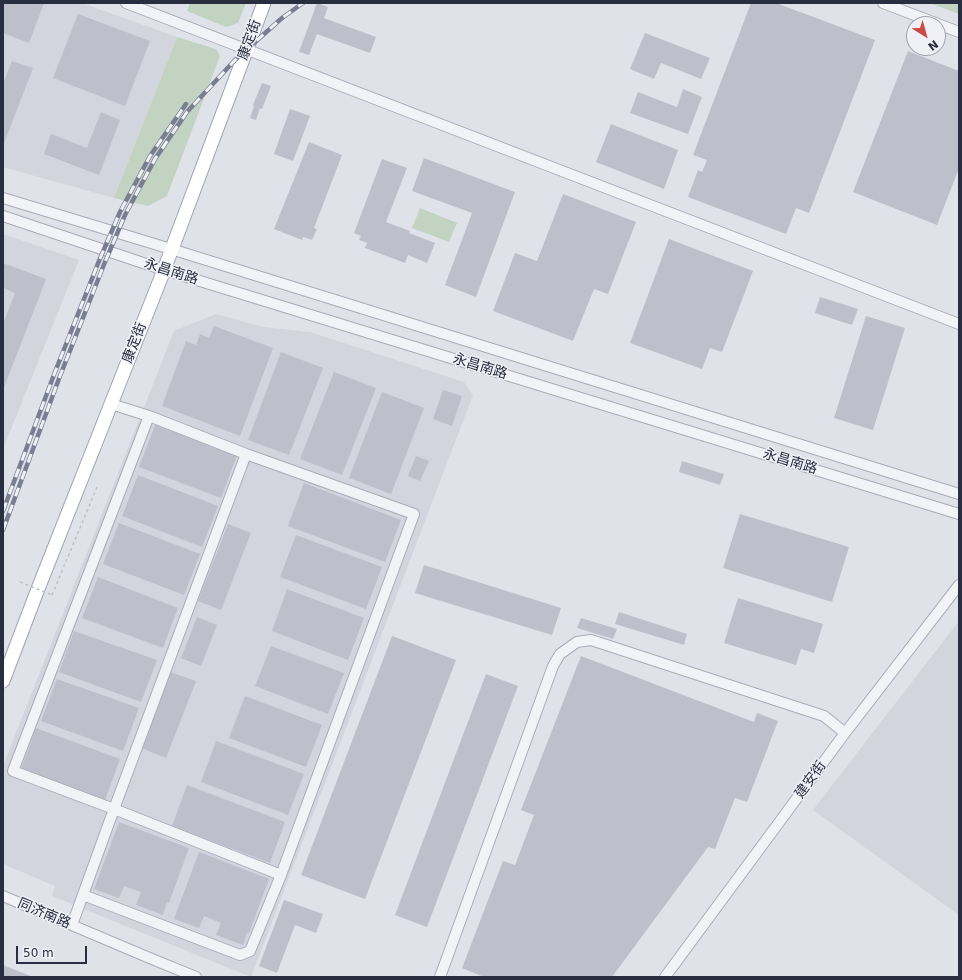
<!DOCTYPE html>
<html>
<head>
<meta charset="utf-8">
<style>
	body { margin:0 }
	#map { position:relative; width:962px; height:980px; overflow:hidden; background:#e0e2e9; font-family:"DejaVu Sans",sans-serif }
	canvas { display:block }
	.frame { position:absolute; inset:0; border:4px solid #282d40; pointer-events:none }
	.north { position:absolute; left:906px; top:16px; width:40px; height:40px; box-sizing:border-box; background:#eff1f6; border:1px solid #9fa3ad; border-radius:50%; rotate:143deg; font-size:11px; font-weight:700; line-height:16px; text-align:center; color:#282d40 }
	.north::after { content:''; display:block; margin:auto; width:14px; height:18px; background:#cd4945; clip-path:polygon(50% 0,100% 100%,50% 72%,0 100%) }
	.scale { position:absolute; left:16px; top:946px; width:71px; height:18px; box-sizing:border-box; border:2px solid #282d40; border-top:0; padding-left:5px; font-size:12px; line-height:14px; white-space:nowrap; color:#282d40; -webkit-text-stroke:3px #eff1f6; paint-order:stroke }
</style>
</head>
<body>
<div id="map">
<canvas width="962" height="980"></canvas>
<div class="frame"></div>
<div class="north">N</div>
<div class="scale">50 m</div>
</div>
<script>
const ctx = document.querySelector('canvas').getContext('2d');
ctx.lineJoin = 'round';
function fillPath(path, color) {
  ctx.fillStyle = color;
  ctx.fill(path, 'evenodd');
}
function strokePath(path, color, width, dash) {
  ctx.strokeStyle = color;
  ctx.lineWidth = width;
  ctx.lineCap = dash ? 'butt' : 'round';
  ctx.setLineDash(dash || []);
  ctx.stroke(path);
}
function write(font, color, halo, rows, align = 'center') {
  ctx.font = font + ' "DejaVu Sans","Noto Sans SC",sans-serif';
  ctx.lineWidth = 3;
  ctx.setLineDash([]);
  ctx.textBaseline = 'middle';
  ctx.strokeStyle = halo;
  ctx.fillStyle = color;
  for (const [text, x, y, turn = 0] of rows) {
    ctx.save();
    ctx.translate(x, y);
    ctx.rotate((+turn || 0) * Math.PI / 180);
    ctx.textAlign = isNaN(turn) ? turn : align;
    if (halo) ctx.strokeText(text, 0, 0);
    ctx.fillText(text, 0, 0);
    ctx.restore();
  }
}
fillPath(new Path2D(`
	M3,3H82L177,37L114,198L3,167Z
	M3,234L79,260L3,449Z
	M216,314L263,327L310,332L464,382L473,395L251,977L52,896L55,886L3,864V766L174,331Z
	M959,621V915L813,810Z`), '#d2d4de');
fillPath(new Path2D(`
	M190,3H246L238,23L226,27L187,11Z
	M930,3H959V14Z
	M177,37L216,49L220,56L167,196L148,206L114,198Z
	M420,208L457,223L449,242L412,228Z`), '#c2d3c1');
fillPath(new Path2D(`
	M3,3H44L29,43L3,33Z
	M317,3L328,7L324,18L376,37L370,53L317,34L309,55L299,52Z
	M751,3H776L875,40L809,213L796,208L786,234L688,197L698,170L702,172L707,160L693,155Z
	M78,14L150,41L125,106L53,78Z
	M645,33L710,58L701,79L661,63L654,79L630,69Z
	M908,51L959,71V168L937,225L853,192Z
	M12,61L33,68L3,146V84Z
	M262,83L271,86L262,109L260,108L256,120L250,118L254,106L253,105Z
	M683,89L702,97L688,134L630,113L638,92L677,107Z
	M290,109L310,116L293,161L274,154Z
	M101,112L120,120L99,175L44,154L51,134L87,148Z
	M611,124L678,150L664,189L596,162Z
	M309,142L342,155L314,228L317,229L312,240L303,237L302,240L274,229Z
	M424,158L515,192L476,297L445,285L472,213L412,191Z
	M382,159L407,168L386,222L410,231L409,233L435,243L427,263L408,255L405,263L365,248L367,243L359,240L361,236L354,233Z
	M563,194L636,222L608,294L594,289L573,341L493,311L515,253L537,261Z
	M669,239L753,271L722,352L710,348L702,369L630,343Z
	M3,263L46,279L3,390V324L15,293L3,288Z
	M820,297L858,309L852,325L815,313Z
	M866,316L905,328L873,430L834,418Z
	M214,326L273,348L240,436L162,406L186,341L196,345L200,334L209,338Z
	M281,352L323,368L289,455L248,440Z
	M334,372L376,388L342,475L300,459Z
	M443,390L462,396L452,426L433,419Z
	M382,392L424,408L391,494L349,478Z
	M155,425L237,456L221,498L139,467Z
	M416,456L429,461L420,481L408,476Z
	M682,461L724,474L720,485L679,472Z
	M138,475L218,506L202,547L122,516Z
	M304,483L401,520L385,562L288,526Z
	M740,514L849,547L832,602L723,568Z
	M119,523L200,554L184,595L103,564Z
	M228,524L251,533L221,610L198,601Z
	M296,535L382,567L366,609L280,577Z
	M424,565L561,608L552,635L415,593Z
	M98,577L178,608L163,648L82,618Z
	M287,589L364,618L348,660L272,631Z
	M738,598L823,624L814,653L801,649L796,665L724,643Z
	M619,612L687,634L684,645L615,624Z
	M197,617L217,625L201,666L181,658Z
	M581,618L617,629L613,639L577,628Z
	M74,631L157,660L141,702L59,672Z
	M392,636L456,660L365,899L301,875Z
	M271,646L344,673L328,714L255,686Z
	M581,656L754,722L757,713L778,721L747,802L735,798L715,849L708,847L612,977H484L462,968L503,861L515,865L534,815L521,810Z
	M170,672L196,681L166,758L141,748Z
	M486,674L518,686L427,927L395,915Z
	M57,679L139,708L123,751L41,721Z
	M245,696L322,725L306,767L229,738Z
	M36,728L120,759L105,800L21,770Z
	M216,741L304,774L288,815L201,782Z
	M187,785L285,822L270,863L172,826Z
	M119,822L189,848L169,903L167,902L163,915L136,905L141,892L124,886L119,898L94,889Z
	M199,852L269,879L249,933H247L243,945L216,935L221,923L204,916L199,928L174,919Z
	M284,900L323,914L316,933L295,925L277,973L259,966Z
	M3,965L33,977H3Z`), '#bdc0cb');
const minor = new Path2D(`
	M126,3L959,324
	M883,3L938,24
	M938,24L959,32
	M3,198L171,249L959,494
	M3,216L164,270L959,514
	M149,416L13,771L114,809L281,875
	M83,895L240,955L250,951L281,875L414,514L246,454
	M3,896L152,959L196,977
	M72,925L114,809L246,454L149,416L111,404
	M440,977L553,666L560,654L577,642L591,640L824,716L845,733
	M665,977L845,733L959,585`);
const major = new Path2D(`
	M3,681L36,594L111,404L164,270L264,3`);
strokePath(minor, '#a9acb6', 12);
strokePath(major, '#9fa4b4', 15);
strokePath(new Path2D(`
	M52,595L97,487`), '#bdc0c7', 1.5, [3, 3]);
strokePath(minor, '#f2f3f7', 10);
strokePath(major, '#fff', 13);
const rail = new Path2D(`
	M3,511L55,372L99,261L120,212L150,156L186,104
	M3,530L60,376L105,262L125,215L155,159L187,112L235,60L282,18L303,3`);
strokePath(rail, '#797e92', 4.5);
strokePath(rail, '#eff1f6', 3, [9]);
strokePath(new Path2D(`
	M20,582L52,595`), '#bdc0c7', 1.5, [3, 3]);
write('14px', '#282d40', '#eff1f6', [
	["康定街",250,40,-70],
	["永昌南路",171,272,18],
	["康定街",135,343,-69],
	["永昌南路",480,367,17],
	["永昌南路",790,462,17],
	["建安街",811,780,-54],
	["同济南路",44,914,23]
]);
</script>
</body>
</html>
